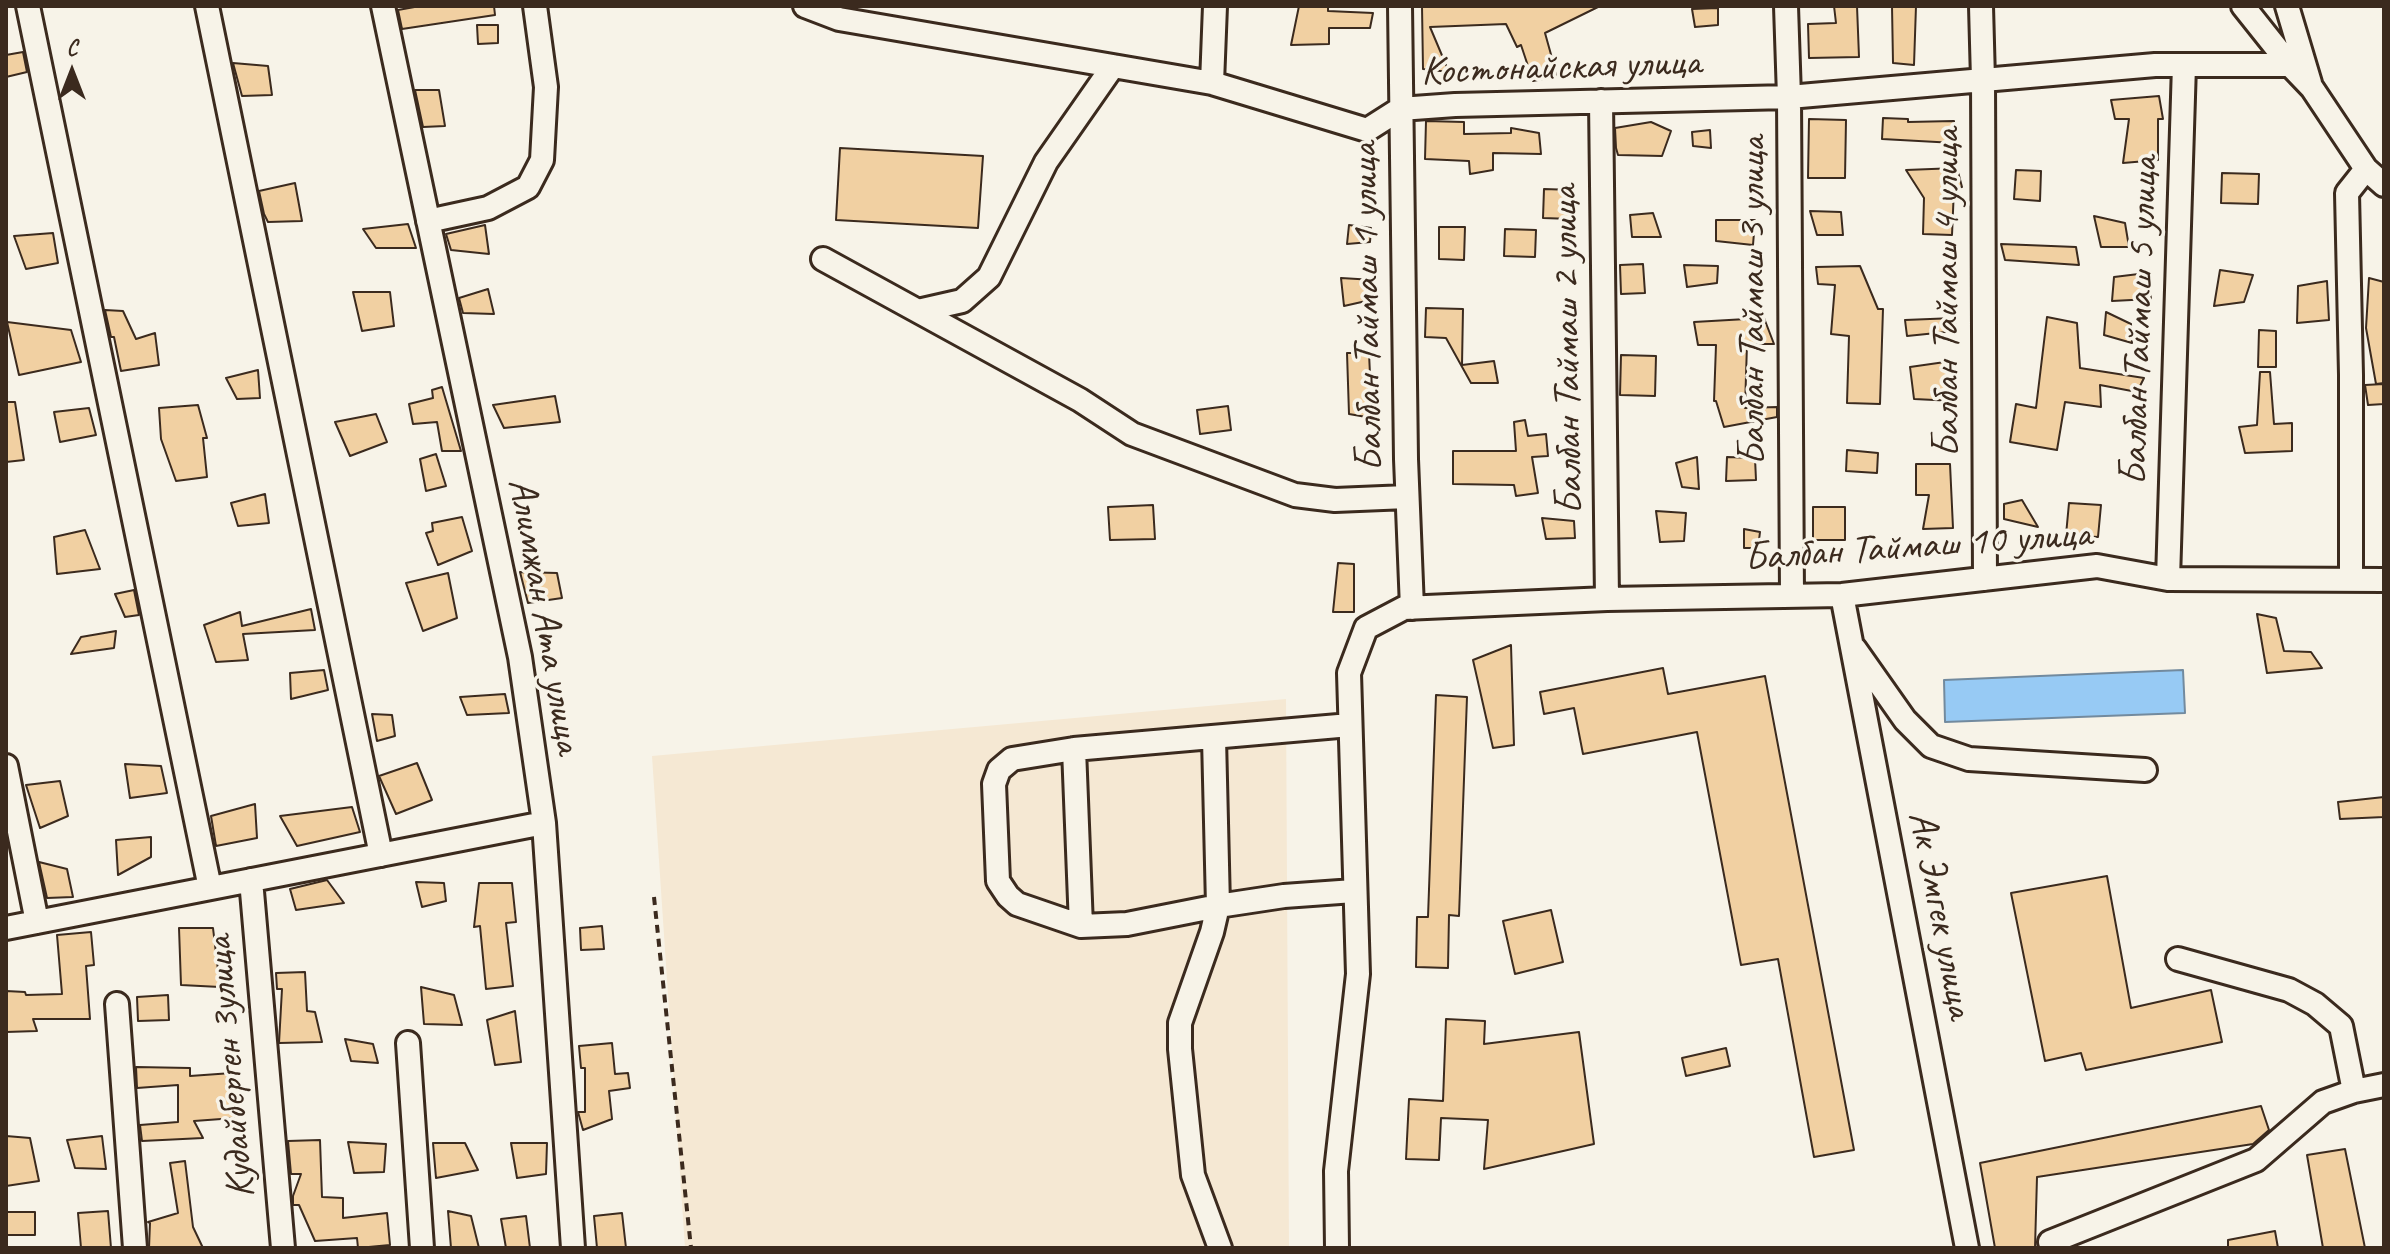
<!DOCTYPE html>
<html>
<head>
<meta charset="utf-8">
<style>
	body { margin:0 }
	#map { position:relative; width:2390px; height:1254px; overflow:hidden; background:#f7f3e8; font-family:Caveat,sans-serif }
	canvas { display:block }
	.frame { position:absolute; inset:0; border:8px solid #3b2a1e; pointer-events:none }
	.north { position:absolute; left:32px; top:32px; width:80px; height:80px; -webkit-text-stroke:6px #f7f3e8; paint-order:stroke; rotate:0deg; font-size:22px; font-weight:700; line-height:32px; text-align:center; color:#3b2a1e }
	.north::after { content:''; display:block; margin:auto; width:28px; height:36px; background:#3b2a1e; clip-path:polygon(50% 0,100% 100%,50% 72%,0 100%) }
</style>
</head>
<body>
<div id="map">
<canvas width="2390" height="1254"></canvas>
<div class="frame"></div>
<div class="north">С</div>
</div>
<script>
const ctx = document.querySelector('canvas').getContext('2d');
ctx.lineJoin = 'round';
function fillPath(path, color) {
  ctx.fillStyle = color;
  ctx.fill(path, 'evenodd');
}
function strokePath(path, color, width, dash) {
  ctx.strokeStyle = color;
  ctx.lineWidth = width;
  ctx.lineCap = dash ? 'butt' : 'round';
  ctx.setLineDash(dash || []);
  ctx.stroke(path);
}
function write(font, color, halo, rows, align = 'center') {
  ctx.font = font + ' Caveat,sans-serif';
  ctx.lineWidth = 7;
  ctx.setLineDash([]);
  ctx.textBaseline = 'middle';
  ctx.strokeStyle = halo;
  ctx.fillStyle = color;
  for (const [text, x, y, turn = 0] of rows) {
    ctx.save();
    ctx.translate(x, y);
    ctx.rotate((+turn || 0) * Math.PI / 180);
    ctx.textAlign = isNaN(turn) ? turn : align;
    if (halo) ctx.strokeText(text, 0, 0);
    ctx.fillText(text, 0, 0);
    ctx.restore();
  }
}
fillPath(new Path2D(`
	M1286,699L1289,1248H685L652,756Z`), '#f5e8d3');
const water = new Path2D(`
	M2183,670L2185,713L1945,722L1944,680Z`);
fillPath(water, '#97caf4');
strokePath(water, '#728a9e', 2);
const building = new Path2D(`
	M420,6H494L495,15L402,29L398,10Z
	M1299,6H1328V11L1373,13L1370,28H1329V44L1291,45Z
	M1422,6H1600L1545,33L1557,76L1533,81L1521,45L1517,47L1506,24L1430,27L1449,72L1423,69Z
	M1834,6H1857L1859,57L1809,58L1808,24L1836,23Z
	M1892,6H1916L1914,65L1893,63Z
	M1718,8V25L1695,27L1692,9Z
	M477,25H498V43L478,44Z
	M23,52L27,72L6,77V55Z
	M233,63L268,66L272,95L242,96Z
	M415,90H439L445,126L423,127Z
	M2159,96L2163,119H2158V160L2123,163L2129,119H2115L2111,100Z
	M1883,118L1908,119V122L1954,121L1955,143L1882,139Z
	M1809,119L1846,120L1845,178H1808Z
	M1426,121L1464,122V134L1511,133V128L1539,133L1541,154L1493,153V170L1470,174L1469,161L1425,159Z
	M1651,122L1671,131L1662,156L1618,155L1616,148L1615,128Z
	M1710,130L1711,148L1693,146L1692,132Z
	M840,148L983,156L978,228L836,220Z
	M1957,168L1962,187L1954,188L1952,235L1923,234L1924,198L1906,170Z
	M2016,170L2041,171L2040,201L2014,199Z
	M2222,173L2259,174L2258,204L2221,203Z
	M295,183L302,221L268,222L264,214L259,191Z
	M1544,189L1573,190L1572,219L1543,218Z
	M1810,211L1841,212L1843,235H1817Z
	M1653,213L1661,237H1632L1630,215Z
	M2094,216L2125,223L2129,247H2101Z
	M1716,220H1755L1753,245L1716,241Z
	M408,224L416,248H376L363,229Z
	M485,225L489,254L451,250L446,234Z
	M1349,225L1371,228L1370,242L1347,244Z
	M1439,227H1465L1464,260L1439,259Z
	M1505,229L1536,230L1535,257L1504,256Z
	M53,233L58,263L26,269L14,236Z
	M2001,244L2076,247L2079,265L2005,260Z
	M1643,264L1645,293L1621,294L1620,265Z
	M1684,265L1718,266L1717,283L1687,287Z
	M1860,266L1878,309H1883L1880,404L1847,403L1849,336L1831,334L1835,285L1818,284L1816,267Z
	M2220,270L2253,275L2244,302L2214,306Z
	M2147,273L2151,299L2112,301L2114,277Z
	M1341,278L1374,280L1375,299L1344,306Z
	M2369,278L2384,282V383L2376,384L2366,328Z
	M2327,281L2329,320L2297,323L2298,286Z
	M488,289L494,314L463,313L459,298Z
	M353,292H390L394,326L362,331Z
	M1426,308L1463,309L1462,365L1494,361L1498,383H1471L1446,338L1425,337Z
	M105,310L123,311L136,339L155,333L159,365L121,371L114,337H111Z
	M2106,312L2131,324L2132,343L2104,335Z
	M2047,317L2077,323L2080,368L2144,378L2137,392L2100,385L2101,407L2065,402L2057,450L2010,442L2016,404L2036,408Z
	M1764,318L1774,344H1747L1745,408L1777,407V417L1724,427L1716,401H1714L1716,345H1698L1694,322Z
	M1955,318L1956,331L1907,336L1905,320Z
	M7,322L71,330L81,362L19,375Z
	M2259,330L2276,331V367H2258Z
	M1347,353H1369L1372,418L1349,414Z
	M1621,355L1656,356L1655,396L1620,395Z
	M1952,361L1955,401L1914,399L1910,367Z
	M258,370L260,398L237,399L226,378Z
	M2260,372H2270L2274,424L2292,423V451L2245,453L2239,427L2257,425Z
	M2384,384V404L2368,405L2365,385Z
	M442,387L461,451H442L437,422L413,424L409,404L433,398L432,390Z
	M555,396L560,422L504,428L493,405Z
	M6,402H15L24,460L6,462Z
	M198,405L207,438H203L207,477L176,481L161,439L159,408Z
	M1228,406L1231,430L1200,434L1197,410Z
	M89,408L96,435L60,442L54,412Z
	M376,414L387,442L350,456L335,422Z
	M1525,420L1528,436L1546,434L1548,456L1532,457L1538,493L1516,496L1514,485L1453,484V451H1516L1514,422Z
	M1847,450L1878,453L1877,473L1846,471Z
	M436,454L446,486L426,491L420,459Z
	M1697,457L1699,489L1682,487L1676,463Z
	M1727,457L1755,458L1756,480L1726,481Z
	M1916,464H1950L1953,528L1923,529L1929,495H1916Z
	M265,494L269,523L238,526L231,503Z
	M2022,500L2038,527L2004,519V504Z
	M2069,503L2101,505L2098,537L2066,535Z
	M1153,505L1155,539L1110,540L1108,507Z
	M1813,507H1845V540H1813Z
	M1656,511L1686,513L1684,541L1660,542Z
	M462,517L472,551L438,565L426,533L433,531L432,523Z
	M1542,518L1574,521L1575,538L1546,539Z
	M1744,529L1760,532L1758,548H1744Z
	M85,530L100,569L57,574L54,537Z
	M1338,563L1354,564V612H1333Z
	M520,572L557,573L562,598L528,603Z
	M448,573L457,618L423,631L406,583Z
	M134,590L139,615L125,617L115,594Z
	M311,609L315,630L243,634L248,660L216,662L204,625L240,612L242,626Z
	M2257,614L2276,618L2284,651L2311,652L2322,668L2267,673Z
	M116,631L114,648L71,654L81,637Z
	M1511,645L1514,745L1493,748L1473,660Z
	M1663,668L1668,694L1765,676L1854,1150L1814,1157L1778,959L1741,965L1697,732L1583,754L1574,708L1544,714L1540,692Z
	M324,670L328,690L291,699L290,673Z
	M505,694L509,713L467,715L460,697Z
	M1436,695L1467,697L1459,916L1449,915L1448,968L1416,967L1417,917H1428Z
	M372,714L392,715L395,736L377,741Z
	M417,763L432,800L396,814L379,776Z
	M125,764L161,766L167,793L130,798Z
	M60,781L68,816L40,828L26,785Z
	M2384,797V817L2340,819L2338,802Z
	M255,804L257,838L216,846L211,816Z
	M352,807L360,832L297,846L280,816Z
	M151,837V857L118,875L116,840Z
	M39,862L67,869L73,897L47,898Z
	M2107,876L2131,1008L2211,990L2222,1042L2086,1070L2081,1053L2045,1061L2011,893Z
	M327,880L344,903L296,910L290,889Z
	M416,882L444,883L446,901L422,907Z
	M479,883H512L516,922L506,923L513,986L486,989L480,926L474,927Z
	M1551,910L1563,962L1515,974L1503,921Z
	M602,926L604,949L581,950L580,928Z
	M179,928H213L220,987L181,985Z
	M91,932L94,965L86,966L90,1019H33L37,1031L6,1032V991L25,992L26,995L62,994L57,935Z
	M305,972L307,1011L315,1012L322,1042L279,1043L282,989H277L276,973Z
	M421,987L454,995L462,1025L424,1024Z
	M168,995L169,1020L138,1021L137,997Z
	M515,1011L521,1062L495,1065L487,1020Z
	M1446,1019L1485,1021L1484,1044L1579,1032L1594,1144L1484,1169L1488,1120L1441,1118L1439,1160L1406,1159L1409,1099L1443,1101Z
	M345,1039L373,1044L378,1063L351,1061Z
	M612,1043L615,1074L628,1073L630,1088L609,1091L612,1119L583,1130L578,1112H585V1068H581L579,1046Z
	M1726,1048L1730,1066L1686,1076L1682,1058Z
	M136,1067L190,1068V1076L232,1073L235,1118L194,1121L203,1138L142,1141L140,1125L178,1122V1085L137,1088Z
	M2261,1106L2269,1130L2253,1144L2037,1177L2035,1248H1995L1980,1163Z
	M6,1136L30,1138L39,1181L6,1186Z
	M102,1136L106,1169L75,1168L67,1140Z
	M320,1140L322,1197L343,1198V1218L387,1213L390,1245L358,1248L357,1238L315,1241L299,1205H293V1196L301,1174H291L288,1141Z
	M348,1142L386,1144L384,1172L354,1173Z
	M433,1143H465L478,1170L436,1178Z
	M511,1143H547L546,1174L517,1178Z
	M2345,1149L2365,1248H2323L2307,1155Z
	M185,1161L193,1227L203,1248H149L150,1223L148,1222L178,1213L170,1163Z
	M108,1211L111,1248H81L78,1213Z
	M448,1211L471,1216L479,1248H451Z
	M6,1212H35V1235H6Z
	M622,1213L626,1248H597L594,1216Z
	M526,1216L530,1248H506L501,1219Z
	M2275,1231L2278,1248H2228V1240Z`);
fillPath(building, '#f1d0a2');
strokePath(building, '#3b2a1e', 2);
const minor = new Path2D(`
	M28,6L210,888
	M207,6L381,855
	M383,6L520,657L544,823L573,1248
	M805,6L839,19L1212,83L1367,130L1400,109L1455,105L1789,97L2155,65H2290
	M1400,6L1406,459L1412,608
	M1786,6L1789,97L1792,595
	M1981,6L1983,80L1985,579
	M2243,6L2290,65L2312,88L2366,169L2384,185
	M2287,6L2310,83
	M1212,83L1215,6
	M1601,101L1607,599
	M428,221L488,208L528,187L542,160L546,87L535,6
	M823,259L1080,400L1132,434L1295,495L1335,500L1407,497
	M918,311L962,301L989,277L1046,162L1113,66
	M2168,579L2184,65
	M2351,580V375L2347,193L2366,169
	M1842,595L1967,1248
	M1855,649L1905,720L1931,746L1969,759L2145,770
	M1214,738L1218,906L1127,924L1081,926L1017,904L1008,896L998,881L994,784L999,770L1012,759L1074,749L1350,725
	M1074,749L1081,926
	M6,766L37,922
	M251,880L283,1248
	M6,928L544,823
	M2178,959L2289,990L2315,1004L2341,1026L2354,1091L2384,1085
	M117,1004L135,1248
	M408,1043L422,1248
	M2050,1242L2256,1160L2323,1102L2354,1091
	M1220,1248L1193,1175L1180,1049V1023L1212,932L1218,906L1284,896L1354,891
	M1337,1248L1336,1171L1358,974L1349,673L1366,628L1404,608L1607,599L1842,595L2097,566L2168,579L2384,580`);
strokePath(minor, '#3b2a1e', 28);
strokePath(new Path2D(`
	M654,897L691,1248`), '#3b2a1e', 4, [8, 6]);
strokePath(minor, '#f7f3e8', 22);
write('40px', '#3b2a1e', '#f7f3e8', [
	["Костонайская улица",1561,68,-2],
	["Балбан Таймаш 4 улица",1948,293,-90],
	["Балбан Таймаш 3 улица",1754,301,-90],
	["Балбан Таймаш 1 улица",1368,307,-91],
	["Балбан Таймаш 5 улица",2140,321,-88],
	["Балбан Таймаш 2 улица",1568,350,-91],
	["Балбан Таймаш 10 улица",1918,547,-4],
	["Алимжан Ата улица",544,616,80],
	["Ак Эмгек улица",1940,915,79],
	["Кудайберген 3улица",231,1067,-95]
]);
</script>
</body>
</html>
